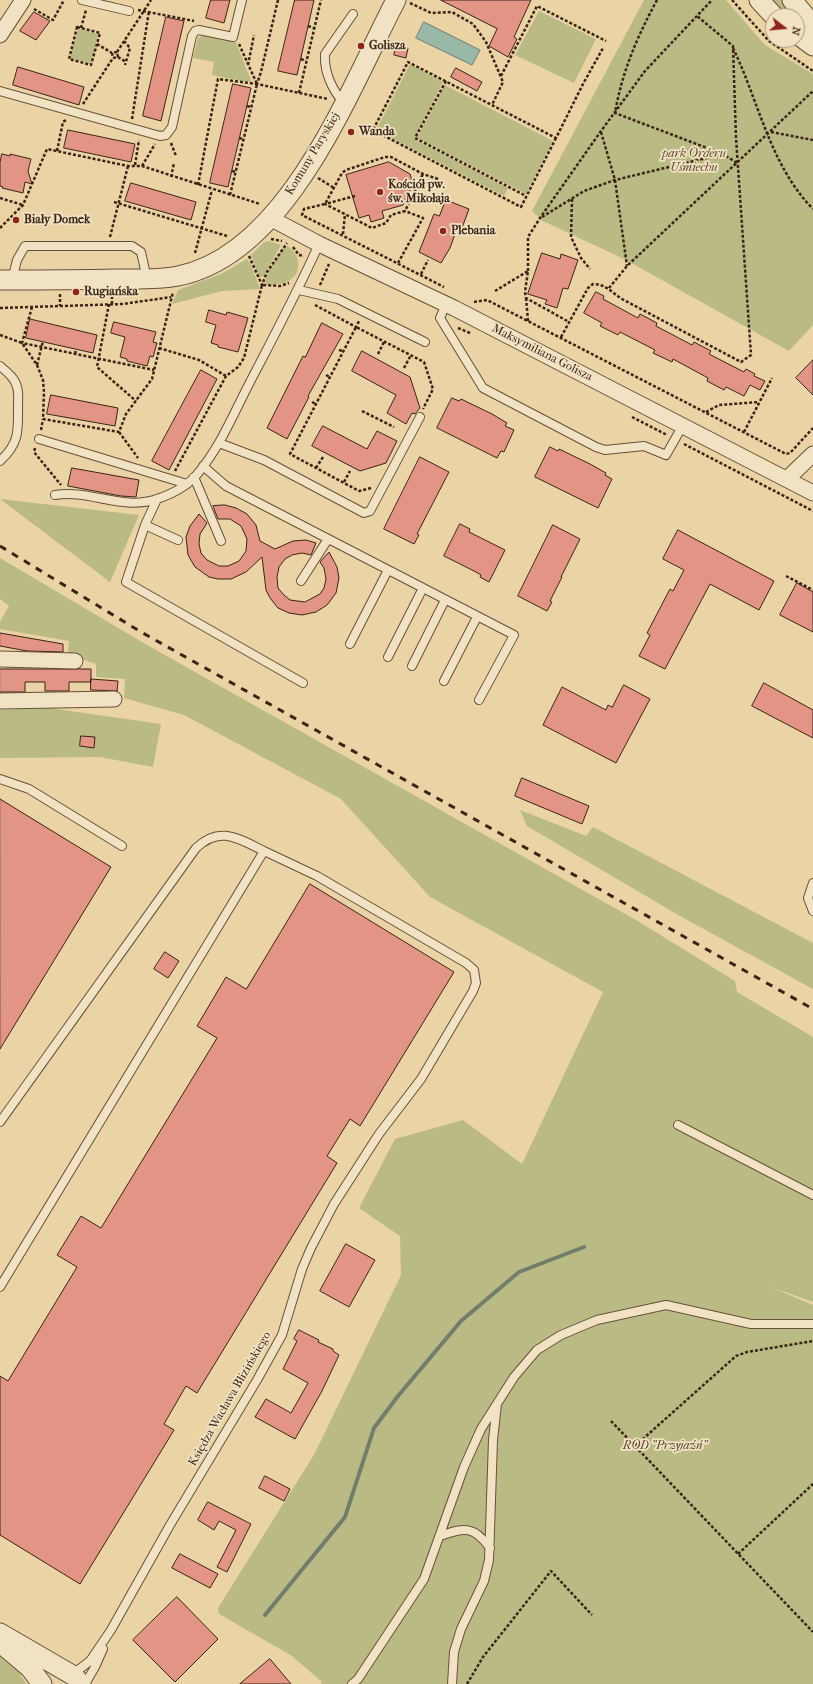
<!DOCTYPE html>
<html>
<head>
<meta charset="utf-8">
<style>
	body { margin:0 }
	#map { position:relative; width:813px; height:1684px; overflow:hidden; background:#ead3a4; font-family:"IM FELL French Canon",serif }
	canvas { display:block }
	.north { position:absolute; left:765px; top:8px; width:40px; height:40px; box-sizing:border-box; background:#f1e2c4; border:1px solid #a8967e; border-radius:50%; rotate:106deg; font-size:11px; font-weight:700; line-height:16px; text-align:center; color:#3b2416 }
	.north::after { content:''; display:block; margin:auto; width:14px; height:18px; background:#8f2418; clip-path:polygon(50% 0,100% 100%,50% 72%,0 100%) }
</style>
</head>
<body>
<div id="map">
<canvas width="813" height="1684"></canvas>
<div class="north">N</div>
</div>
<script>
const ctx = document.querySelector('canvas').getContext('2d');
ctx.lineJoin = 'round';
function fillPath(path, color) {
  ctx.fillStyle = color;
  ctx.fill(path, 'evenodd');
}
function strokePath(path, color, width, dash) {
  ctx.strokeStyle = color;
  ctx.lineWidth = width;
  ctx.lineCap = dash ? 'butt' : 'round';
  ctx.setLineDash(dash || []);
  ctx.stroke(path);
}
function write(font, color, halo, rows, align = 'center') {
  ctx.font = font + ' "IM FELL French Canon",serif';
  ctx.lineWidth = 3.5;
  ctx.setLineDash([]);
  ctx.textBaseline = 'middle';
  ctx.strokeStyle = halo;
  ctx.fillStyle = color;
  for (const [text, x, y, turn = 0] of rows) {
    ctx.save();
    ctx.translate(x, y);
    ctx.rotate((+turn || 0) * Math.PI / 180);
    ctx.textAlign = isNaN(turn) ? turn : align;
    if (halo) ctx.strokeText(text, 0, 0);
    ctx.fillText(text, 0, 0);
    ctx.restore();
  }
}
fillPath(new Path2D(`
	M644,0H726L765,45L813,74V325L789,351L626,260L543,221L532,211Z
	M769,0H782L797,16H786Z
	M539,11L596,39L574,83L515,55Z
	M78,29L98,34L91,64L70,58Z
	M203,35L236,42L251,81L247,82L212,75L214,62L193,58L198,38Z
	M410,64L443,82L414,139L508,188L504,196L376,130Z
	M445,85L553,141L526,194L417,138Z
	M268,241L281,245L264,276L261,277H259L251,255L263,243Z
	M287,246C300,252 303,272 290,280C283,285 273,284 265,285L268,272L283,248Z
	M247,259L251,264L260,289L222,291L172,304L178,290L221,274Z
	M0,499L139,515L110,582Z
	M0,558L147,645L636,920L735,981L737,992L813,1037V1302L771,1287L813,1305V1684H321L322,1682L292,1656L219,1614L218,1608L315,1453L401,1275L400,1236L359,1208L395,1139L463,1120L522,1164L603,992L430,897L341,799L184,715L124,698L125,679L96,677V664L68,654L69,641L0,629V622L9,606L0,599Z
	M49,708L161,724L153,767L100,757L0,758V710Z
	M520,810L586,836L593,827L813,943V989L680,916L527,826Z
	M0,1655L16,1666L26,1684H0Z`), '#babb84');
const water = new Path2D(`
	M424,22L480,50L472,65L416,38Z`);
fillPath(water, '#98b8a8');
strokePath(water, '#737d6e', 1);
strokePath(new Path2D(`
	M265,1615L345,1517L374,1428L398,1396L461,1321L519,1272L584,1247`), '#737d6e', 4);
const building = new Path2D(`
	M211,0H230L224,23L206,18Z
	M295,0H314L297,75L278,71Z
	M441,0H531L514,37L517,39L508,57L489,46L497,29Z
	M34,12L50,21L36,40L20,31Z
	M166,17L184,21L161,121L143,116Z
	M397,45L408,48L406,58L394,55Z
	M18,67L84,87L79,105L13,85Z
	M456,68L482,82L477,91L451,77Z
	M233,84L251,88L228,187L210,183Z
	M68,130L135,144L131,162L64,148Z
	M2,154L10,156V154L31,159L28,171L32,184L25,182L23,193L2,188L3,187L0,186V163Z
	M389,162L410,174L413,184L403,205L382,211L384,218L371,222L369,215L359,218L346,175Z
	M131,183L196,202L191,220L125,201Z
	M446,200L469,209L462,228L458,235L455,234L450,248L441,263L419,252L434,214L439,216Z
	M542,253L560,259L561,254L578,260L568,289L563,288L557,308L545,304L547,300L528,294Z
	M596,292L604,296L603,299L638,318L640,314L657,323L656,326L692,345L694,342L711,351L709,354L744,372L746,369L755,374L754,376L765,381L760,390L750,385L744,396L726,387L724,390L707,381L708,378L673,359L672,362L653,353L655,350L620,332L618,335L600,326L602,323L584,313Z
	M209,310L226,315L227,312L248,318L238,352L218,347V345L211,343L216,325L206,322Z
	M30,319L97,335L93,353L26,338Z
	M114,322L156,332L153,342L157,343L153,357L150,356L147,366L127,361V359L120,357L125,337L111,333Z
	M322,323L343,334L308,396L309,397L287,439L267,428L303,356L305,357Z
	M362,351L410,377L420,408L415,414L412,413L406,424L387,413L396,395L352,371Z
	M813,360V395L796,378Z
	M201,370L217,379L169,470L152,461Z
	M51,395L118,408L115,426L47,414Z
	M452,398L459,401L461,399L492,414L507,423L505,426L514,430L504,452L501,451L497,458L437,428Z
	M323,426L367,449L377,431L397,441L386,463L360,471L312,446Z
	M550,447L558,451L559,449L590,464L606,473L605,475L612,479L598,508L535,477Z
	M420,457L449,472L417,534L419,535L414,544L384,529Z
	M72,468L139,480L136,497L121,496L68,486Z
	M225,505L236,508L247,514L256,525L260,541L275,549L293,541L306,540L316,543L311,555L302,553L292,555L285,559L279,567L277,577L278,588L284,595L290,600L305,602L320,594L324,588L326,579L324,568L320,562L329,552L337,567L339,578L336,593L327,605L316,612L302,615L289,613L278,608L270,598L266,590L262,557L246,572L231,579H218L209,577L195,567L188,555L186,537L190,526L199,514L207,523L200,534L199,544L201,553L207,560L219,566H228L239,561L246,551L247,539L241,526L230,519H218L213,506Z
	M460,524L470,529L469,532L505,550L489,582L480,577L481,575L476,572L444,556Z
	M553,525L580,539L561,577H562L550,601L552,602L547,611L518,596Z
	M678,530L774,581L759,610L710,584L665,669L639,656L650,635L647,633L670,589L673,591L684,570L663,559Z
	M797,583L813,592V632L780,615Z
	M0,633L63,644V652L27,651L0,646Z
	M0,669H91V682H69V691H45V682H25V692H0Z
	M91,679L118,681L117,691L91,690Z
	M764,683L813,710V738L752,706Z
	M624,685L650,699L616,763L543,725L562,687L606,710L608,705L612,707Z
	M81,736L95,737L94,748L80,746Z
	M522,778L589,806L582,824L515,796Z
	M0,799L111,867L0,1049Z
	M310,884L454,972L360,1126L350,1119L327,1156L337,1163L197,1393L186,1386L164,1424L174,1430L80,1584L0,1535V1376L8,1381L77,1267L57,1255L81,1216L101,1228L217,1038L197,1026L226,977L246,989Z
	M165,952L179,961L168,978L154,969Z
	M346,1244L375,1260L349,1307L320,1291Z
	M299,1330L319,1340L318,1342L333,1349V1351L339,1355L322,1391L295,1439L255,1417L266,1399L291,1413L308,1383L283,1369L297,1341L294,1339Z
	M265,1476L290,1489L284,1501L259,1488Z
	M208,1502L251,1524L227,1572L217,1567L236,1530L219,1521L214,1530L198,1520Z
	M180,1554L218,1574L210,1588L172,1568Z
	M177,1597L218,1639L175,1682L133,1640Z
	M270,1659L291,1684H240Z`);
fillPath(building, '#e29485');
strokePath(building, '#3b2416', 1);
const service = new Path2D(`
	M82,0L129,11
	M0,91L160,136L166,135L172,127L192,36L195,31L199,30L233,37L242,0
	M344,103C332,90 324,72 325,54L353,14
	M12,280L17,260L25,246H132L141,252L147,279
	M299,290L338,299L425,342
	M446,304L440,318L483,388L596,447L605,450L644,446L666,455L683,425
	M0,366C7,372 15,378 17,387C19,393 18,400 18,406C18,430 20,443 0,461
	M39,439L187,484
	M219,443L264,460L364,513L370,511L420,417
	M203,466L226,486L514,635L479,700
	M194,477L221,541
	M55,495C89,489 122,511 157,499C172,494 189,485 199,472C221,445 234,413 250,382C274,336 298,291 319,244
	M157,499L145,525L178,540
	M145,525L126,582L303,683
	M301,581L328,539
	M350,644L388,570
	M388,657L423,588
	M412,666L445,600
	M444,681L477,617
	M0,779L29,789L122,846
	M813,883L808,898L813,911
	M0,1122L196,848C220,825 239,839 264,851
	M678,1125L813,1195
	M0,1287L264,851L317,876L466,963L474,970L476,983L473,991L421,1079L379,1134L334,1204L311,1248L302,1269L282,1335L257,1380L170,1525L111,1630L90,1661L73,1674
	M440,1536C465,1527 474,1526 490,1548
	M85,1684L95,1667L103,1649
	M352,1684L358,1679L424,1579L464,1467L481,1429L514,1377L537,1350L561,1335L597,1320L666,1305L751,1324H813
	M452,1684L454,1652L461,1629L484,1581L489,1560L493,1440L497,1404`);
const minor = new Path2D(`
	M0,35L23,0
	M270,218L319,244L454,308L813,493
	M787,479L813,454
	M0,659L75,661
	M0,701L114,699`);
const tertiary = new Path2D(`
	M759,0L774,16
	M792,0L813,25
	M797,34L813,46
	M0,280C38,280 77,280 115,279C136,279 158,280 178,276C288,254 349,90 396,0
	M0,1633L74,1676L81,1684
	M4,1646L30,1668L42,1684`);
strokePath(service, '#67503a', 10);
strokePath(minor, '#67503a', 17);
strokePath(tertiary, '#67503a', 21);
strokePath(new Path2D(`
	M278,0L261,72L257,84L328,99
	M657,0C637,37 622,72 615,113L723,154L737,163
	M732,0L769,41L813,71
	M410,3L431,13L452,12L473,24L486,42L503,82L492,105
	M34,9L53,20L64,0
	M138,10L194,21
	M308,26L314,28
	M77,27L100,33L91,65L69,59Z
	M81,28L86,10
	M124,41L130,48L125,65
	M97,44L112,53
	M733,48C759,102 770,165 813,209
	M117,52L151,0
	M118,57L126,62
	M301,59L306,61
	M248,65L254,35
	M501,76L537,6L606,41
	M446,81L415,138L526,196
	M299,93L321,0
	M83,104L113,58L118,57L117,52L112,53L113,58
	M247,106L251,107
	M132,119L149,11
	M601,132L615,180L627,266
	M771,132L813,140
	M239,138L243,139
	M556,138L521,207L373,130L408,62L556,138L583,84L603,48
	M171,143L176,156
	M57,151L63,122L66,120
	M135,165L139,140
	M142,166L155,144
	M232,171L236,172
	M171,177L174,163
	M318,178L334,188
	M438,179L423,174L391,157H385L346,170L342,173L325,204L304,209L302,215L444,287
	M198,185L218,79L257,84
	M230,195L257,84L239,44
	M355,196L325,204L372,228L386,223L391,215L405,211L423,174
	M0,198L23,205
	M572,199L571,237L581,258L590,269
	M114,202L227,236
	M542,217L584,191L615,180L723,154
	M0,228L23,205L47,149L128,166H142L260,204
	M343,234L345,214
	M110,237L128,166
	M271,239L282,241
	M293,247L299,255L304,256
	M195,253L212,190
	M249,256L262,285L267,272L287,243
	M398,263L423,218L405,211
	M528,271V237L540,218L601,131L645,71L712,0
	M421,274L428,260
	M320,285L329,264
	M609,288L627,266L813,91
	M495,291L528,271L525,292L526,298L569,322
	M60,294V306
	M526,298L528,321
	M474,302L487,300L786,454L790,453L813,428
	M109,304L97,367L136,401
	M112,304V294
	M315,305L356,327L359,321
	M32,307L22,343L154,370
	M0,308L123,304L171,297
	M458,328L470,333
	M0,335L22,343L37,365L43,380L44,392L43,419L119,432L126,414L152,379L173,292
	M561,337L588,288L593,284C606,284 612,293 622,299L741,362L751,355L736,138L733,46L697,16
	M159,348L199,360L226,376
	M339,350L343,351
	M75,354L76,349
	M378,354L384,342
	M37,365L43,341
	M404,368L411,355
	M326,375L330,377
	M312,402L316,404
	M362,411L394,427
	M706,412L719,405L759,402
	M632,417L667,435
	M41,430L43,419
	M119,432L138,458
	M744,432L772,378
	M684,444L813,511
	M35,448L34,452L61,485
	M316,468L323,457
	M175,471L226,376L238,367L244,358L262,285L280,286L289,283
	M344,482L350,471
	M371,488L359,491L290,454L356,327L424,362L433,389L423,409
	M786,576L813,590
	M611,1421L813,1632
	M635,1446L736,1356L747,1352L813,1341
	M738,1554L813,1484
	M467,1684L483,1657L551,1571L592,1615`), '#3b2416', 2.5, [3, 2]);
strokePath(service, '#f1e2c4', 8);
strokePath(minor, '#f1e2c4', 15);
strokePath(tertiary, '#f1e2c4', 19);
strokePath(new Path2D(`
	M0,546L141,632L813,1009`), '#3b2416', 3, [7, 7]);
for (const [x, y, r, color] of [
	[361,46,4,"#8f2418"],
	[351,132,4,"#8f2418"],
	[380,192,4,"#8f2418"],
	[16,220,4,"#8f2418"],
	[443,231,4,"#8f2418"],
	[76,292,4,"#8f2418"]
]) {
  const dot = new Path2D();
  dot.arc(x, y, r, 0, 2 * Math.PI);
  ctx.fillStyle = color;
  ctx.fill(dot);
  strokePath(dot, '#f1e2c4', 1.5);
}
write('bold 12px', '#3b2416', '#f1e2c4', [
	["Golisza",369,46],
	["Wanda",359,132],
	["Kościół pw.",388,185],
	["św. Mikołaja",388,199],
	["Biały Domek",24,220],
	["Plebania",451,231],
	["Rugiańska",84,292]
], 'left');
write('12px', '#3b2416', '#f1e2c4', [
	["Komuny Paryskiej",313,154,-59],
	["Maksymiliana Golisza",542,353,27],
	["Księdza Wacława Blizińskiego",230,1399,-60]
]);
write('italic 12px', '#5b4a32', '#f1e2c4', [
	["park Orderu",694,154],
	["Uśmiechu",694,168],
	["ROD \"Przyjaźń\"",665,1446]
]);
</script>
</body>
</html>
